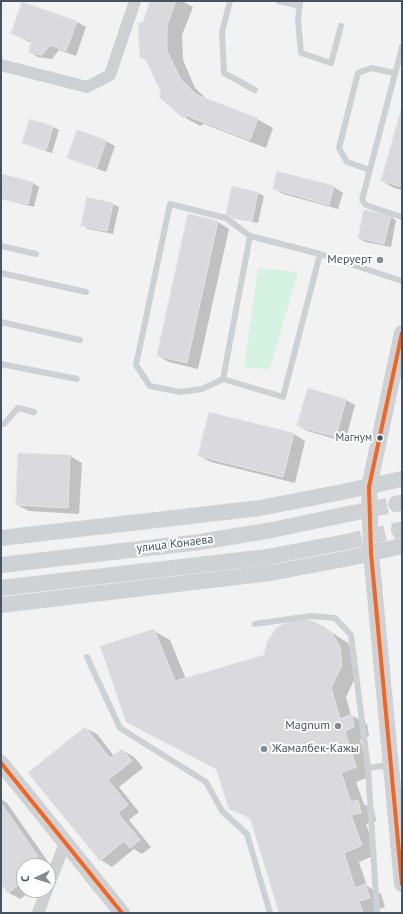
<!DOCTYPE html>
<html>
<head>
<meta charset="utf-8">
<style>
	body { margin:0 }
	#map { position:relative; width:403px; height:914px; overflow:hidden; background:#f3f2f2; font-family:"PT Sans",sans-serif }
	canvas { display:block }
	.frame { position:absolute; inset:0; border:2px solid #485360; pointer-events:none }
	.north { position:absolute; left:16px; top:858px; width:40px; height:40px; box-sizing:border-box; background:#fff; border:1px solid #b6babf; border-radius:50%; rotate:266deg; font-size:11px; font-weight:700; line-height:16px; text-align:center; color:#485360 }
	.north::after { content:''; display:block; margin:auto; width:14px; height:18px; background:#848b93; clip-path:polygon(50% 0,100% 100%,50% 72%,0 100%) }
</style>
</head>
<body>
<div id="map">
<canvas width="403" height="914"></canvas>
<div class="frame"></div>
<div class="north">С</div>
</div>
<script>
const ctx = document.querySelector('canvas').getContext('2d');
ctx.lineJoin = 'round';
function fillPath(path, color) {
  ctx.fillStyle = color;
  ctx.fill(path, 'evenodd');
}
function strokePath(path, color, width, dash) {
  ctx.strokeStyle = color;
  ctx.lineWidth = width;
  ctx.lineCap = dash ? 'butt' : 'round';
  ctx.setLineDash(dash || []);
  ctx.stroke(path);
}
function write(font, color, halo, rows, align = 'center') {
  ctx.font = font + ' "PT Sans",sans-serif';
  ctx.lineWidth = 4;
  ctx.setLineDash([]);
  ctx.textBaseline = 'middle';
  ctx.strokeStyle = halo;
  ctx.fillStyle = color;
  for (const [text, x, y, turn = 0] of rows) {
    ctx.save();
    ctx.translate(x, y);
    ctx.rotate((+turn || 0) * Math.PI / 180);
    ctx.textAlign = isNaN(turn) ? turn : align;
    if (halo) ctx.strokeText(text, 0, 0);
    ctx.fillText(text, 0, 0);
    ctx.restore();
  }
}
fillPath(new Path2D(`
	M258,268L298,272L270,369L244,368Z`), '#d6f2e3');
fillPath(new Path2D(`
	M151,1H182L193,7L182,35L183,60L195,88L208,100L257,119L273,128L266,148L204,124L200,126L184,117L162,92L148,61L141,58L144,23Z
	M23,3L77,22L86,27L76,56L59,50L52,59L38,57L29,52L32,43L21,38L12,33Z
	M402,111V190L394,188L382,181Z
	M30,120L53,127L59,130L52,153L30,146L23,143Z
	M77,131L106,141L115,146L106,172L77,162L68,157Z
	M4,175L33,183L39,187L34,207L1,199V185Z
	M334,187L343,193L338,209L283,194L274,189Z
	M258,193L264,196L258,223L233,218L227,214Z
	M88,198L113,204L119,207L113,234L88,229L82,225Z
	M390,216L396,220L391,247L365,242L359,238Z
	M218,222L229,229L198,369L169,362L158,356Z
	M309,389L346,400L355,405L345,442L308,431L298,426Z
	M210,413L294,434L305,441L295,483L211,462L199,456Z
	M70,456L82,463L79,514L29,511L17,505Z
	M322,626L348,643L355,657L357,674L346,697L351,715L367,724L369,736L360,740L371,776L356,782L364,804L374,810L376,821L366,824L377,854L359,862L367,886L381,894L385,907L374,910L375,913H281L252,820L230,808L217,769L143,731L154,631L170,640L186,679L264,656Z
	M85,728L97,734L114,756L122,750L134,757L143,768L119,787L139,812L129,820L151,847L142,854L134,849L112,867L101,860Z
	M1,799L7,803L49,863L46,866H24V890H33L20,899L9,893L1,883Z`), '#0003');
const building = new Path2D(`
	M150,1H176L167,25V51L180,78L197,95L258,118L250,140L187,116L183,118L159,97L161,92L145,58H140L138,23L143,22Z
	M22,2L77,21L66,51L50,45L42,55L28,53L32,41L11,34Z
	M402,107V187L381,181Z
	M30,119L53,126L46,150L22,143Z
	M77,130L106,140L97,168L67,158Z
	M277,171L334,186L329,205L273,189Z
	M3,174L33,182L28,204L1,199V181Z
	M232,186L258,192L252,221L226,215Z
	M87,197L113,203L107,231L81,226Z
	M364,210L391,215L384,244L358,238Z
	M188,214L218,221L187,363L157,356Z
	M308,388L346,399L336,437L297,426Z
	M209,412L294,433L283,477L198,456Z
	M18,453L70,455L68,508L16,505Z
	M292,620H310L323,626L332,633L340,647L342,665L331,688L340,719L352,714L354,727L345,731L356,767L341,773L351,802L358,800L361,813L351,815L362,845L344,853L355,888L365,884L370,898L359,901L363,913H279L250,818L229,809L216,769L126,722L100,646L154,629L175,681L264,655L267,642L276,628Z
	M85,727L110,758L122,749L132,761L108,780L128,805L118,813L140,840L130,848L124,841L100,861L28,773Z
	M1,803L38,856L26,866H24V881L8,893L1,884Z`);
fillPath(building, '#dadadc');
strokePath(building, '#e4e4e5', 1);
strokePath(new Path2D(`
	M348,514L396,504
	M346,542L399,530`), '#d1d2d5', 16, [16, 8]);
strokePath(new Path2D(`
	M230,1L222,32L224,73L255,90
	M279,1L300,6
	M300,1L298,20L301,53L331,63L341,26
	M402,47L362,200L366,205L402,217
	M370,170L347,162L339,148L358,73L371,68L395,73
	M1,246L36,254
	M320,254L250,236L226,218L170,204L136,365L150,386L180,392L202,389L223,379L283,397L320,254L402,281
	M1,273L86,292
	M1,322L80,340
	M1,364L77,379
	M223,379L250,236
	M1,424H4L18,408L34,412
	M255,624L311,616L335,618L351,635L368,768L389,765
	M87,657L120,728L206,782L222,811L247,834L270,913
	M368,768L377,913`), '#ced0d3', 6);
strokePath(new Path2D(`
	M1,65L87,87L110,75L135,1
	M48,887L65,843
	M38,913L47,890`), '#ced0d3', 12);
strokePath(new Path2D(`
	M402,333L369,487L371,553L402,884
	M396,504L402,503
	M399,530H402
	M1,538L260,508L342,492L402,479
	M1,565L200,542L272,530L348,514
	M1,588L267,557L346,542
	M1,605L270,573L350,558L402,546
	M1,763L122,913`), '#ced2d5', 16);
strokePath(new Path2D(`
	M402,333L369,487L371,553L402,884
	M1,763L122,913`), '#f26522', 4);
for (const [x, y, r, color] of [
	[380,260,4,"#848b93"],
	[380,438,3.5,"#485360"],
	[338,726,4,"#848b93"],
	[264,749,4,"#848b93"]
]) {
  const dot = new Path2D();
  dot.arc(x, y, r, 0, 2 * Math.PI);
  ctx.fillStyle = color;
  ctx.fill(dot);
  strokePath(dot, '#fff', 1.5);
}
write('11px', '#485360', '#fff', [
	["Магнум",372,438]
], 'right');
write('12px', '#485360', '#fff', [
	["Меруерт",372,260],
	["Magnum",330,726],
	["Жамалбек-Кажы",272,749,"left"]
], 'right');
write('12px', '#485360', '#fff', [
	["улица Конаева",175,544,-7]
]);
</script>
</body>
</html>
